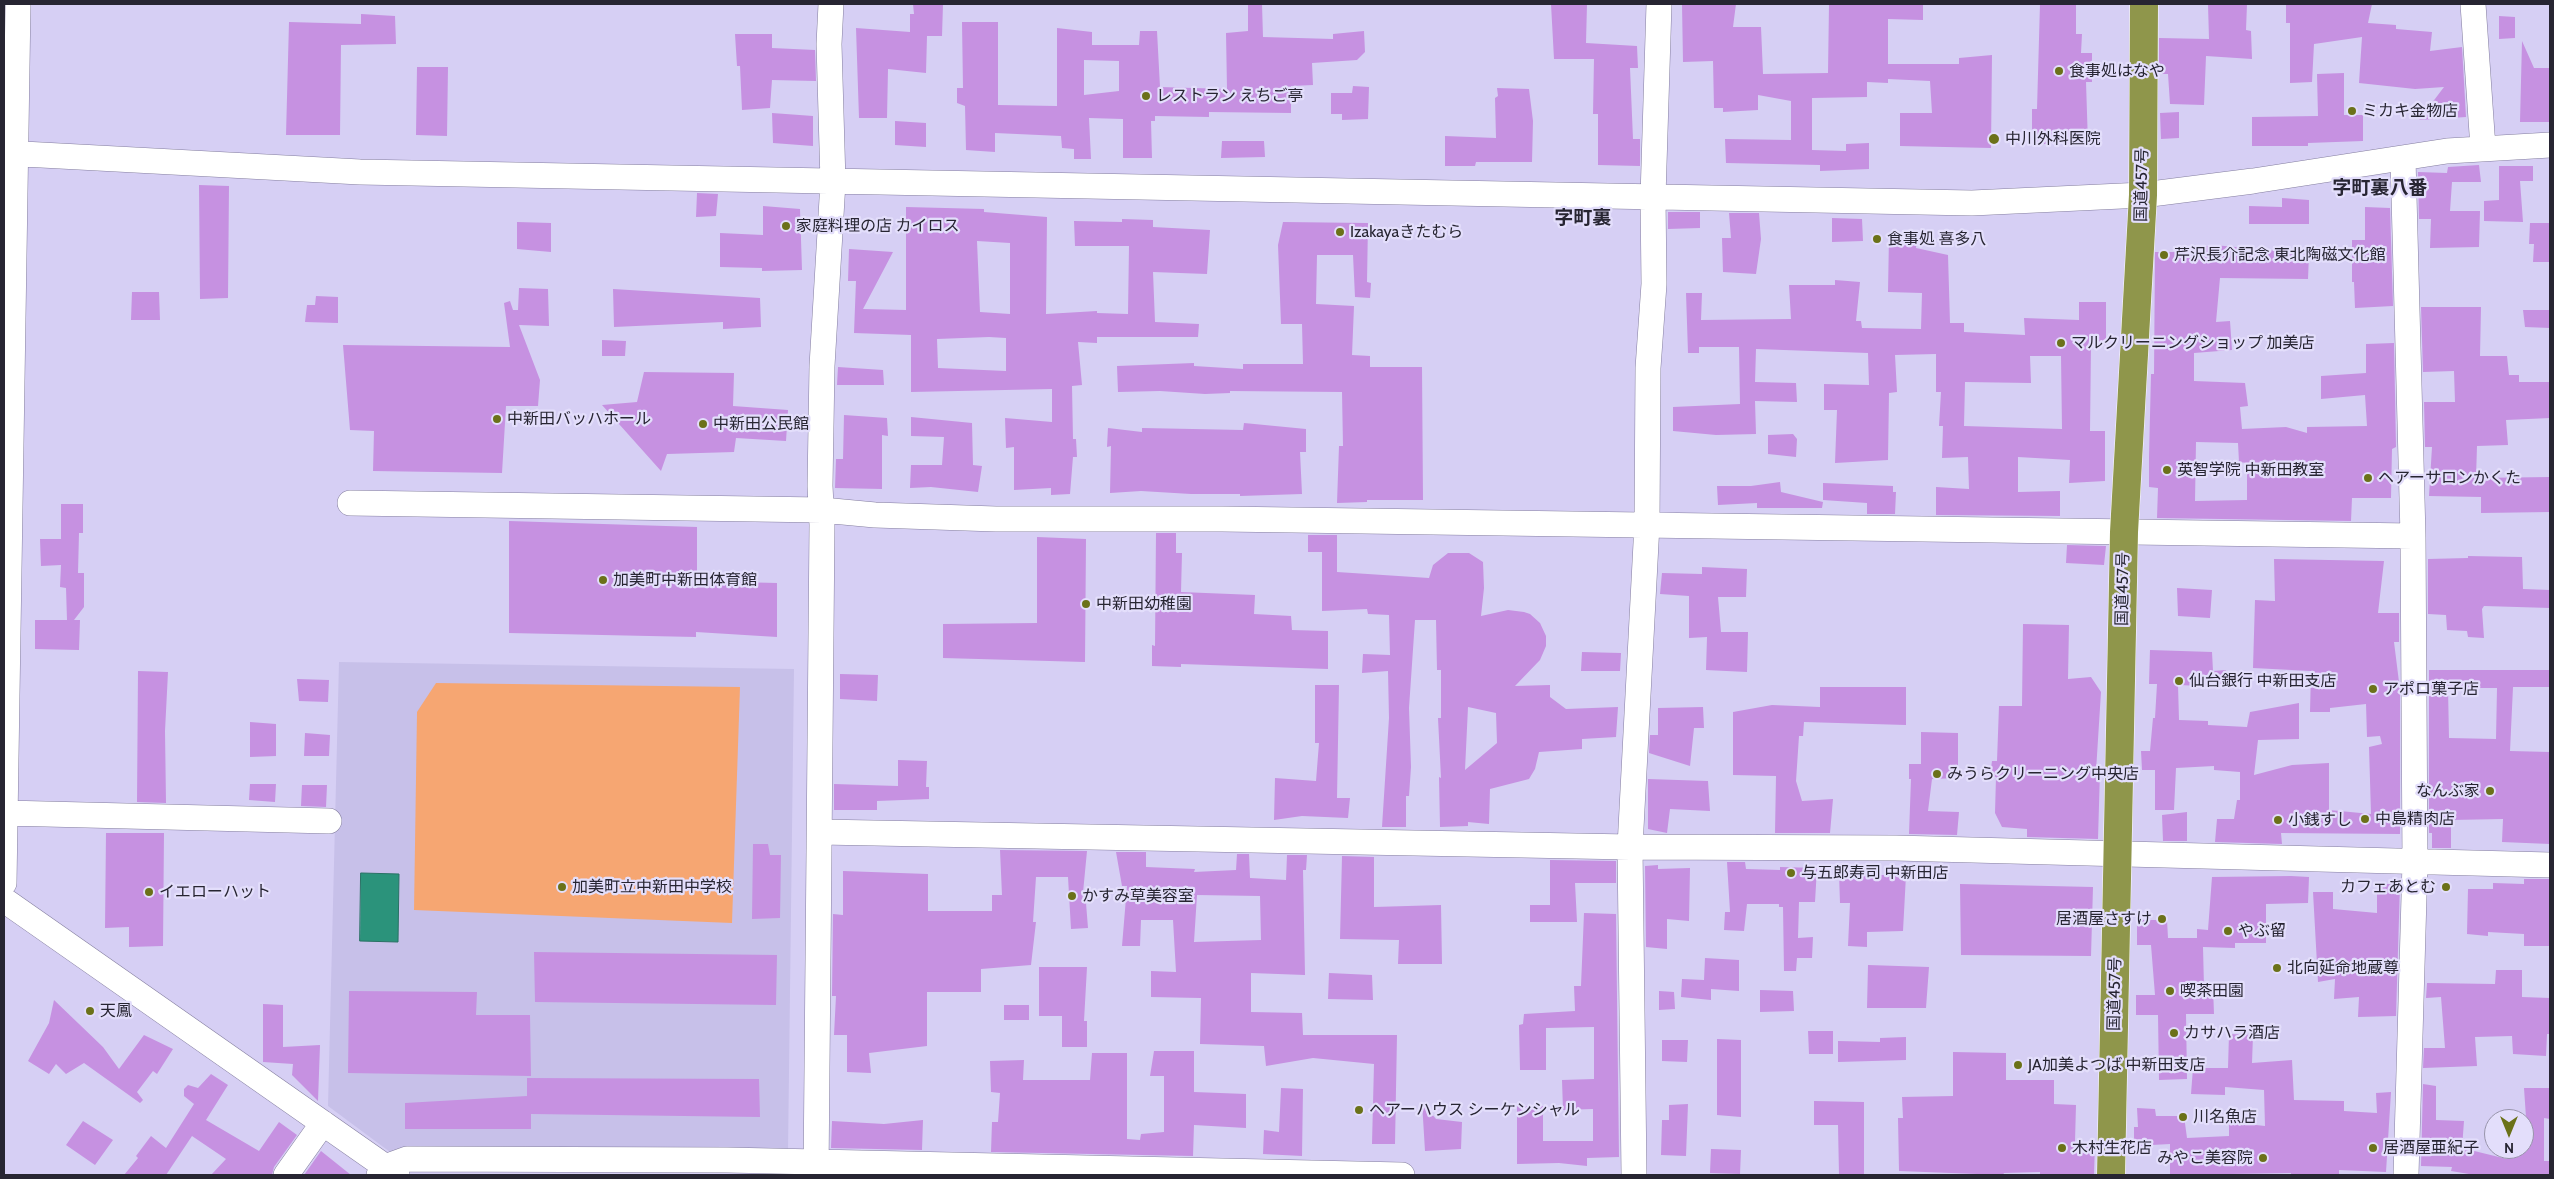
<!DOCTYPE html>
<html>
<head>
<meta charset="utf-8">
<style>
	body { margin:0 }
	#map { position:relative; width:2554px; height:1179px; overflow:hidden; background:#d6cff4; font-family:Cabin,sans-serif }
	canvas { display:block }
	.frame { position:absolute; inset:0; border:5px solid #272532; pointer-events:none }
	.north { position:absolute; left:2484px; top:1109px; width:50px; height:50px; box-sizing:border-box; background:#e3defb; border:1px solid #9894ab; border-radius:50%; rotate:180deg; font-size:14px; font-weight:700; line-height:20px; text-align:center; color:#272532 }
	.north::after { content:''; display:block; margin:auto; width:18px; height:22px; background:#6b7119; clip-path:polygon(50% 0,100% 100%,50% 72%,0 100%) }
</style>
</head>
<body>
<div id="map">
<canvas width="2554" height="1179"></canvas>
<div class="frame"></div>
<div class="north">N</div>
</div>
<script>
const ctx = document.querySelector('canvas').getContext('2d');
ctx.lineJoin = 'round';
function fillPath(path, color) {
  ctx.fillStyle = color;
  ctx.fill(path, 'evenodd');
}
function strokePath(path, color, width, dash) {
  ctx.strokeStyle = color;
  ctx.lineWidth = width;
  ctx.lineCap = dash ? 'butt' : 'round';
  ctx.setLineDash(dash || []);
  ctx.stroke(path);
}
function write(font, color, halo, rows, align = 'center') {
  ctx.font = font + ' Cabin,"Noto Sans JP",sans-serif';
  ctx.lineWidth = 4.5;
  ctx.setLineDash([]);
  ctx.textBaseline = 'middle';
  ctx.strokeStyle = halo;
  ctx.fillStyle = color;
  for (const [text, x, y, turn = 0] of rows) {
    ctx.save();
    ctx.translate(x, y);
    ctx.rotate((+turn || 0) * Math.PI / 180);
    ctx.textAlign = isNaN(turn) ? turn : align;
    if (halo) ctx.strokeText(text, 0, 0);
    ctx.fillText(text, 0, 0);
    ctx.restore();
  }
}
fillPath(new Path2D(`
	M339,662L794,669L788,1151L390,1152L328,1106Z`), '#c7c0e9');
fillPath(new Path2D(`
	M436,683L740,687L732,923L414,910L417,712Z`), '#f6a672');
const water = new Path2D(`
	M361,873L399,874L398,942L360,941Z`);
fillPath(water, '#2b937b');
strokePath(water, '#2a7265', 1);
fillPath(new Path2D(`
	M913,4H943L942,36H927L926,73L888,69L887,118H859L856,28L910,32V14H914Z
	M1248,4H1262L1263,37L1333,39V34L1364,31L1365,52L1357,60L1312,63L1313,85L1291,86V113L1209,112V117L1155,116V121H1151L1152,158H1123V119L1089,118L1091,159H1074V149L1062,148L1061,136L995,133V152L966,150L965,106L957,103V88H963L962,22H998V105L1057,106V28L1092,32V45H1139L1140,31H1157L1160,87L1227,89L1226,33L1248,31ZM1084,60L1119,61V91L1084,95Z
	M1551,4H1587L1586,43L1637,46L1638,68H1630L1633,139H1640V166L1598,165V114H1593L1594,59H1554Z
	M1682,4H1736L1733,27H1761L1763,74L1828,73L1829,4H1923V20L1888,19V64H1959V58L1992,55L1991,148L1900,146V113H1932L1930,81L1888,79V83L1867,82V97L1812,98V150L1846,151V144L1869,143V169L1820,171V165L1726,163L1725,139L1791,140V101L1758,95V110L1723,112V108H1714L1713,61L1683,62Z
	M2040,4H2076V34H2082L2081,53H2092V82H2086L2088,144H2032V109H2037Z
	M2208,4H2247L2246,30L2251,31L2252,59L2206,56L2204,105L2170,104L2168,74H2159V38L2209,39Z
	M2286,4H2372L2368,23L2396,25V29L2432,32L2430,51L2462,47L2466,117L2419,120L2444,87L2415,89L2359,83L2362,37L2314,44L2312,82L2290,83V23H2286Z
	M361,14L395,16L396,44L341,45L340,135H286L289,22L361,24Z
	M2499,16L2515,17V38L2499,39Z
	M735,34H772V48L815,50L816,81L772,80L770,108L742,110L740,66H737Z
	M2522,41L2534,68H2550V122H2520Z
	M417,67H448L447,136L416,135Z
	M2344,73V115H2363V141L2308,143V146H2252V117L2318,116L2317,74Z
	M1353,86L1369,87L1368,119L1342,120V114H1331V93H1352Z
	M1497,88L1529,89L1533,121L1532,162H1476L1475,166H1445V136L1496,138L1495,98L1498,96Z
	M2179,112V138L2161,139L2160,113Z
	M772,113L813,116V146L773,143Z
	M895,121L926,123V147L895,145Z
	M1222,141H1264L1265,157L1221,158Z
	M2479,165L2481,182H2452L2450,211H2480L2479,247L2430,248L2431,219H2419L2418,172L2447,173L2448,167Z
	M2499,166H2533V181H2520L2523,222L2484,221V201L2499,200Z
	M199,185L229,186L228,298L200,299Z
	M697,193L718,194L716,216L696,217Z
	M2282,198L2309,200V224H2249V206L2282,207Z
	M763,206L800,209L802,270L762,271V268L720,267V233L763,235Z
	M906,207L984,209V212L1047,217L1046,314L1097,311V313L1128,314L1129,246H1075L1074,221L1122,222V219L1153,220V227L1210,230L1207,274L1153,272L1155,322L1199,324L1198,337H1097V343L1078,342L1082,385L1072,386L1073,439H1076L1077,457H1073L1070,494L1051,495V488L1014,490V447L1006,448L1005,418L1052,422V389L911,392V335L854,333L856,281H848L849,249L893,252L863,309L906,310ZM977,241L1010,243V314L980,312ZM989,337L1006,338V371L938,368L937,339Z
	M2365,207L2390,208L2393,306L2355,308L2354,282H2352V240H2365Z
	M1668,212H1700V228L1668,229Z
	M1729,213H1759L1761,239L1756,274L1723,272L1722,238H1731Z
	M1832,218L1862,219L1863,241L1832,242Z
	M517,222L551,223V252L517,249Z
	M1283,222L1368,223L1367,282L1371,283L1370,298L1355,297L1353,255H1317L1316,304L1354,306L1352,355L1370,356V367H1422L1423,500H1367V502L1337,503L1339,446H1343L1342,392L1230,391V393L1205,394L1160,391L1118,392L1117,366L1194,363V366L1243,369V364H1303L1302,324H1281L1278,245Z
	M2530,223H2550V262H2533L2534,244H2529Z
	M1889,236L1917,238L1916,248L1948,255L1950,323H1964V332L2025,335L2024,318L2079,320V302H2106V345L2091,344L2090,431H2105V481L2069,483L2070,460L2018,457V492L2060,491V516L1936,515V487L1969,489L1968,457L1942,458L1943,426H1939L1941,392H1936V354L1895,355L1897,392L1889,393L1888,460L1835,463L1837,410H1824V384L1869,385L1868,353L1756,349L1755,382L1796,383L1797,402L1755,401L1756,434L1716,435L1673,431V407L1740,404L1739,347H1699V353H1688L1686,293H1702L1701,320L1791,319L1789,285H1835V280L1860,282L1856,321H1861L1862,328L1921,329L1922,293L1888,292ZM2030,356H2061L2062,429L1964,426L1965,382L2031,383Z
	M2214,245L2309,254L2308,279L2220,278L2216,322L2230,321L2232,350L2194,353V381L2245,383L2248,406L2240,407L2242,429L2286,427L2307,433V427L2367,426L2365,395L2321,399V376L2366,373V344L2394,343L2396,447L2392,449L2391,498H2352L2351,521L2157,518L2158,488L2149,487V457L2151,374H2154L2155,252H2202V247ZM2196,442L2238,443L2239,462L2247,463V500L2195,501Z
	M519,288L548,289L549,326L519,325L540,380L538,406H506L502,473L373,471L374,431L350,430L343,345L510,347L504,303L510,301L513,310H518Z
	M613,289L760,298L761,327L723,329V322L614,327Z
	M132,292H159L160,320H131Z
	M316,296L338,297V323L305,322L307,305H315Z
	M2421,307H2481L2480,356H2507L2509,375H2519V382H2550V418L2506,420L2508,445L2477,446L2476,478L2550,477V512L2481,513V497L2429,496L2432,447H2425L2424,402H2455L2454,371L2423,372Z
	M2523,310H2550V328L2525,327Z
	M602,340L626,341L625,356H602Z
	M838,367L883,370L884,385H837Z
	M644,372L734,373L733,406L788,410L786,441L736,438L734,452L667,454L661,471L602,405L637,402Z
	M844,415L887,418L888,436L882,435V489L835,488L836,459H843Z
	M911,417L972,423L973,465L982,466L978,492L931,487L910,488L911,465H942L944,437L911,436Z
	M1244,423L1306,429V452H1300L1302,494L1240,496V494H1191L1141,491L1110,493L1111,446L1107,447L1108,428L1142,432V428L1243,430Z
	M1793,434L1797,439L1796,457L1768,454V435Z
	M1780,482L1781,492L1823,502L1822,508H1757V503L1718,505L1717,486H1751Z
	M1823,483L1893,486V492H1896L1895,514H1867V503L1823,500Z
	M61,504H83V533H79L78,573H84V607L74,620H80L79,650L35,649V620H67L66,588L60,587L61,565L41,566L40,539H61Z
	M509,521L697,527V581L777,583V637L696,632V637L509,633Z
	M1156,533H1176V553H1182L1181,592L1255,595L1254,614L1291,616L1292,630L1328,631V669L1181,664V667L1152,666V645L1155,646Z
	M1308,535H1337V572L1429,578L1433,565L1448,553H1469L1483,562L1484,588L1481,616L1508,610L1524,612L1530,614L1540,623L1546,636V646L1540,660L1515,686L1550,685V697L1566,709L1618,707L1616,737L1582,739V749L1539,752L1535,769L1529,779L1490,789L1489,824L1468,822V826L1440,827L1439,777L1441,778L1438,718H1441V670H1437L1436,620H1415L1409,708L1411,767L1409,796H1406V827H1382L1389,718L1388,671L1362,673L1363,654L1390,655L1389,615L1368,614L1367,609L1322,611V552H1308ZM1468,707L1496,713L1497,743L1465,770Z
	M1037,537L1086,539L1085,662L943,658V624L1037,623Z
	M2067,545L2106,546L2104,565L2066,563Z
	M2468,556L2522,557L2523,589L2550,590V608L2484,606L2482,609L2484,638L2468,637L2467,631L2447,630L2446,615L2428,614V559L2468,558Z
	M2274,559L2384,561L2378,613H2399V642H2394L2400,690V834L2281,833L2282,844L2215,842L2217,819H2234L2237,800H2240V772L2214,770V766L2176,768L2174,810H2155V770H2142L2141,751H2150L2153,718H2155L2157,684H2149L2150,650L2212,652L2213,671L2226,670V687L2178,685L2179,720L2208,721V725L2247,727L2250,712L2299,703V739L2258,740L2254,775L2292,765L2329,763V810L2371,814L2369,747L2382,744L2380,736L2367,737L2366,704L2330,708V712H2310L2311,671L2253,668L2255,600L2275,601Z
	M1702,567L1747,569L1746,597H1718L1721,632H1748L1747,672L1706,670L1707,637L1689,638V596L1660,594L1662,573L1702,574Z
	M2177,588L2212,590L2210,618L2178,616Z
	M2023,624L2069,625L2068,679L2091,677L2101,692L2096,771H2100L2098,839L2027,837V829L2002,827L1995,813L1996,777L1990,776L1992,761H1997L1999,706H2022Z
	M1582,652L1621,653L1620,671H1581Z
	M2429,670H2550V687H2513L2510,751L2550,752V844L2502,842L2503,819L2451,820V848H2432V833H2429ZM2448,688H2497L2496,739L2449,738Z
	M138,671L168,672L165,731L166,803L137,802Z
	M840,674L878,675L877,701L840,699Z
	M297,679L329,680L328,702L299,701Z
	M1315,685H1339L1337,798H1350L1348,818L1302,816L1274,820L1275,778L1316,781L1319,743H1315Z
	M1820,687H1906V725L1804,722L1803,736H1799L1796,781L1802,801L1833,799L1830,833H1775L1776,776L1733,775V712L1772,705L1820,707Z
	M1703,707L1704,728H1694L1690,766L1649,753L1650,735H1658V708Z
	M250,722L276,724V756L250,757Z
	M1921,732L1958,733V778L1932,779L1928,811L1959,812L1957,835L1909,834L1911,779H1909V764H1921Z
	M305,733L330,735L329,756H304Z
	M898,760L927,761L926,787H929V799L877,801V810H834V784L898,786Z
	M1648,779L1708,781L1710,811L1670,809L1667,833L1648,829Z
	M250,784H276L275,802L249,800Z
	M302,785H327L326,807L301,806Z
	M2187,812V841H2163L2162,815Z
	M106,833H164L163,946L129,947V927L105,928Z
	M753,844H768L770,855H781L780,918L752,919Z
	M1000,850L1087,851L1082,903H1086L1088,928L1071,929L1068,877H1036L1033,922H1036L1031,965L981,969V992H927V1046L869,1053L871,1073L847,1072V1035H834L836,996H832L833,914L843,915V871L928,874V911H992V895H1002Z
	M1116,852H1146V867L1195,869L1194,872L1236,870L1237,854H1249L1250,878L1286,880L1287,855H1307L1306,870H1303L1305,975L1251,973V1012L1302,1013L1303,1035H1397L1395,1144H1372L1374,1064L1313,1058L1266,1066L1264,1046L1200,1044L1201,998L1151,997V971L1176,972L1173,920H1141L1140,946H1122L1127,886H1122ZM1197,895L1260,896L1261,940L1194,942Z
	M1342,856L1374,857V907L1441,905L1442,964H1398L1399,940L1340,939Z
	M1550,860L1616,861V883H1575L1577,922H1530V905H1550Z
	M1727,862H1745L1746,869L1780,870V867L1817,868L1815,902H1799L1798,938L1813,937L1812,958H1797L1796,971H1784L1783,907H1779V904H1747L1744,931L1724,930L1725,912H1730Z
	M1658,865V869L1690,868L1689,921L1667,919V949L1646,947L1645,866Z
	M1851,868L1871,869L1870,875H1906L1903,931L1867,932V947L1848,946L1850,903H1840L1839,873L1848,874Z
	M2291,876L2309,877L2308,903L2266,904V943H2235V948L2203,947L2204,987H2213L2214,1014H2186L2187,1079L2159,1080L2158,1015H2136V995H2155L2151,945H2137V920H2167L2168,938H2197V929L2208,930L2212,877Z
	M2524,879H2550V946H2524V934L2488,932V936L2467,934L2468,889H2493V883L2524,884Z
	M1960,884L2093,887L2091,956L1961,955Z
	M2377,884H2400L2396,1016L2358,1017L2359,997L2334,999L2335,979L2318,982L2313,892H2333V909L2377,913Z
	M1584,913L1616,914L1619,1157L1587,1158V1166L1559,1163L1517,1164V1106H1543V1141H1593V1109L1563,1110L1562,1080L1594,1079V1027L1546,1028V1070H1520L1519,1025L1523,1024L1524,1014L1575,1011L1574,986H1581Z
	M534,952L777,955L776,1005L535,1002Z
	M1705,958L1739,960V991L1711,989V1000L1681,997L1682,979L1704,980Z
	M1868,965L1929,967L1926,1008H1867Z
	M1039,967H1087L1084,1021H1087V1047H1062V1016H1039Z
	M2496,970H2522V997L2550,998V1034H2547L2546,1056L2513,1054L2512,1036L2475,1037L2477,1066L2423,1068L2424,1048H2445L2441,997L2426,998L2427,983L2495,984Z
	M1329,973L1372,975L1373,1000L1328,999Z
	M1760,990L1793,991L1794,1011L1760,1012Z
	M349,991L477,992L476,1015H530L531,1076L348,1073Z
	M1659,991L1674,992L1675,1009L1659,1010Z
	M54,1000L103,1047L119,1069L144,1035L173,1049L157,1074L153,1071L137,1092L143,1100L140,1103L84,1063L66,1074L56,1064L49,1074L28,1061L49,1023Z
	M263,1004L283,1005V1047L320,1045L318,1101L292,1075L293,1064L263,1062Z
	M1004,1005H1029V1020H1004Z
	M1808,1031H1833V1054H1809Z
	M2229,1034L2253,1035L2252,1063L2292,1060L2294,1100L2344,1101V1111L2377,1113L2376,1093L2391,1092L2386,1172L2339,1170V1175H2291V1173L2170,1175V1144L2134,1146V1127H2138L2137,1108L2155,1109L2156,1116H2184L2187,1138L2229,1136V1122L2265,1126L2264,1090L2225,1087V1095L2191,1094L2193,1068H2228Z
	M1906,1037V1060L1838,1062V1041L1880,1042V1038Z
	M1717,1039L1741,1040V1117L1717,1115Z
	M1662,1040H1688L1687,1062L1662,1061Z
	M1154,1051H1194V1092L1246,1094V1128L1194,1125L1193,1156L991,1152L992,1122H998L1000,1093L991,1092L990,1061L1024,1060L1023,1080H1090L1092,1053H1127V1139L1140,1140L1141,1134L1164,1132V1076H1150Z
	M1953,1052L2006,1053V1080H2054V1104L2076,1105L2075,1142L2095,1143L2094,1175H2040V1172L2004,1173L2003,1175L1899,1171L1898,1118H1903L1902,1097L1953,1096Z
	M211,1074L228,1085L206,1120L259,1151L279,1122L297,1135L274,1167L272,1175H211L226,1159L192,1136L166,1175H124L138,1158L136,1156L151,1136L166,1148L194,1104L184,1096V1089L188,1085L198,1088Z
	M527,1078L759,1079L760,1117L531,1114V1129H405V1103L527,1096Z
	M2423,1084L2436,1086V1120L2464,1121L2462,1148L2507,1159V1149H2524V1132H2527L2524,1088H2550V1119L2544,1118V1161H2550V1175H2475L2451,1171L2452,1167L2421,1166Z
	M1281,1088L1303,1089L1302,1156L1263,1154L1264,1130L1279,1132Z
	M1814,1101L1864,1102V1175H1839L1838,1125H1814Z
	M1422,1102L1436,1119L1462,1122L1461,1149L1425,1151Z
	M1688,1104L1686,1156L1661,1155L1662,1120H1669V1105Z
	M923,1120L922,1150L831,1148L832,1121L884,1124Z
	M83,1121L113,1140L95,1165L66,1145Z
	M1711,1149L1741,1150L1740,1174L1710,1173Z
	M321,1151L351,1175H304Z`), '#c691e1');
const minor = new Path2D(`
	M2473,4L2483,148
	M4,153L360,172L1972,203L2143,195L2253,181L2447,151L2550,145
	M2403,158L2413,536L2415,862L2406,1175
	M350,503L822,510L875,515L996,519H1222L2413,536
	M5,813L329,821
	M820,832L1630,847L1895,848L2550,865
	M4,883L18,4
	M4,900L397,1175
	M286,1175L323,1123
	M379,1175L385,1167L407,1159L727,1160L1402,1175
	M816,1175L822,525L820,486L822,366L833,182L829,44L831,4
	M1634,1175L1630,847L1647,524L1648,368L1654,284L1653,197L1659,4`);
const highway = new Path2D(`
	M2111,1175L2124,532L2143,195L2144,4`);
strokePath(minor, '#847e9f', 26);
strokePath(highway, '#fff', 29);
strokePath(minor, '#fff', 25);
strokePath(highway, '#8f964b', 28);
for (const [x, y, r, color] of [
	[2059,71,5,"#6b7119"],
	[1146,96,5,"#6b7119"],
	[2352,111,5,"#6b7119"],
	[1994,139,6,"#6b7119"],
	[786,226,5,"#6b7119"],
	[1340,232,5,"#6b7119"],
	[1877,239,5,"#6b7119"],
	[2164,255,5,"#6b7119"],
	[2061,343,5,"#6b7119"],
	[497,419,5,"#6b7119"],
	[703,424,5,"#6b7119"],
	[2167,470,5,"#6b7119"],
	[2368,478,5,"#6b7119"],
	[603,580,5,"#6b7119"],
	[1086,604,5,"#6b7119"],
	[2179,681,5,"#6b7119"],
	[2373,689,5,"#6b7119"],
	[1937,774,5,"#6b7119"],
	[2490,791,5,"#6b7119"],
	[2365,819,5,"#6b7119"],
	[2278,820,5,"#6b7119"],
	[1791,873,5,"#6b7119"],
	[562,887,5,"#6b7119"],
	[2446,887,5,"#6b7119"],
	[149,892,5,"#6b7119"],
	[1072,896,5,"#6b7119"],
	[2162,919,5,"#6b7119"],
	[2228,931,5,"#6b7119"],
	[2277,968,5,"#6b7119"],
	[2170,991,5,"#6b7119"],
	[90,1011,5,"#6b7119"],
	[2174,1033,5,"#6b7119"],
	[2018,1065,5,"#6b7119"],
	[1359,1110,5,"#6b7119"],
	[2183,1117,5,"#6b7119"],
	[2062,1148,5,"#6b7119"],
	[2373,1148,5,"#6b7119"],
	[2263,1158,5,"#6b7119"]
]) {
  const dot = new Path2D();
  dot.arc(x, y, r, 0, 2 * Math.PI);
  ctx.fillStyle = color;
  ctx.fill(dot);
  strokePath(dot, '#e3defb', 2);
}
write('16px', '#272532', '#e3defb', [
	["食事処はなや",2069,71],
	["レストラン えちご亭",1156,96],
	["ミカキ金物店",2362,111],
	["中川外科医院",2005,139],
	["家庭料理の店 カイロス",796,226],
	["Izakayaきたむら",1350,232],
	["食事処 喜多八",1887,239],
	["芹沢長介記念 東北陶磁文化館",2174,255],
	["マルクリーニングショップ 加美店",2071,343],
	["中新田バッハホール",507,419],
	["中新田公民館",713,424],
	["英智学院 中新田教室",2177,470],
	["ヘアーサロンかくた",2378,478],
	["加美町中新田体育館",613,580],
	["中新田幼稚園",1096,604],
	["仙台銀行 中新田支店",2189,681],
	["アポロ菓子店",2383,689],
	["みうらクリーニング中央店",1947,774],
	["なんぶ家",2480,791,"right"],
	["中島精肉店",2375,819],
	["小銭すし",2288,820],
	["与五郎寿司 中新田店",1801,873],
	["加美町立中新田中学校",572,887],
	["カフェあとむ",2436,887,"right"],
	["イエローハット",159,892],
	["かすみ草美容室",1082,896],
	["居酒屋さすけ",2152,919,"right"],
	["やぶ留",2238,931],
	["北向延命地蔵尊",2287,968],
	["喫茶田園",2180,991],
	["天鳳",100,1011],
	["カサハラ酒店",2184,1033],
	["JA加美よつば 中新田支店",2028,1065],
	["ヘアーハウス シーケンシャル",1369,1110],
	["川名魚店",2193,1117],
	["木村生花店",2072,1148],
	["居酒屋亜紀子",2383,1148],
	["みやこ美容院",2253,1158,"right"]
], 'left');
write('16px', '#272532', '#e3defb', [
	["国道457号",2142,185,-89],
	["国道457号",2123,589,-89],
	["国道457号",2115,994,-89]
]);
write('bold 19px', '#272532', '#e3defb', [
	["字町裏八番",2380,188],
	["字町裏",1583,218]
]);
</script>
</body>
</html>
